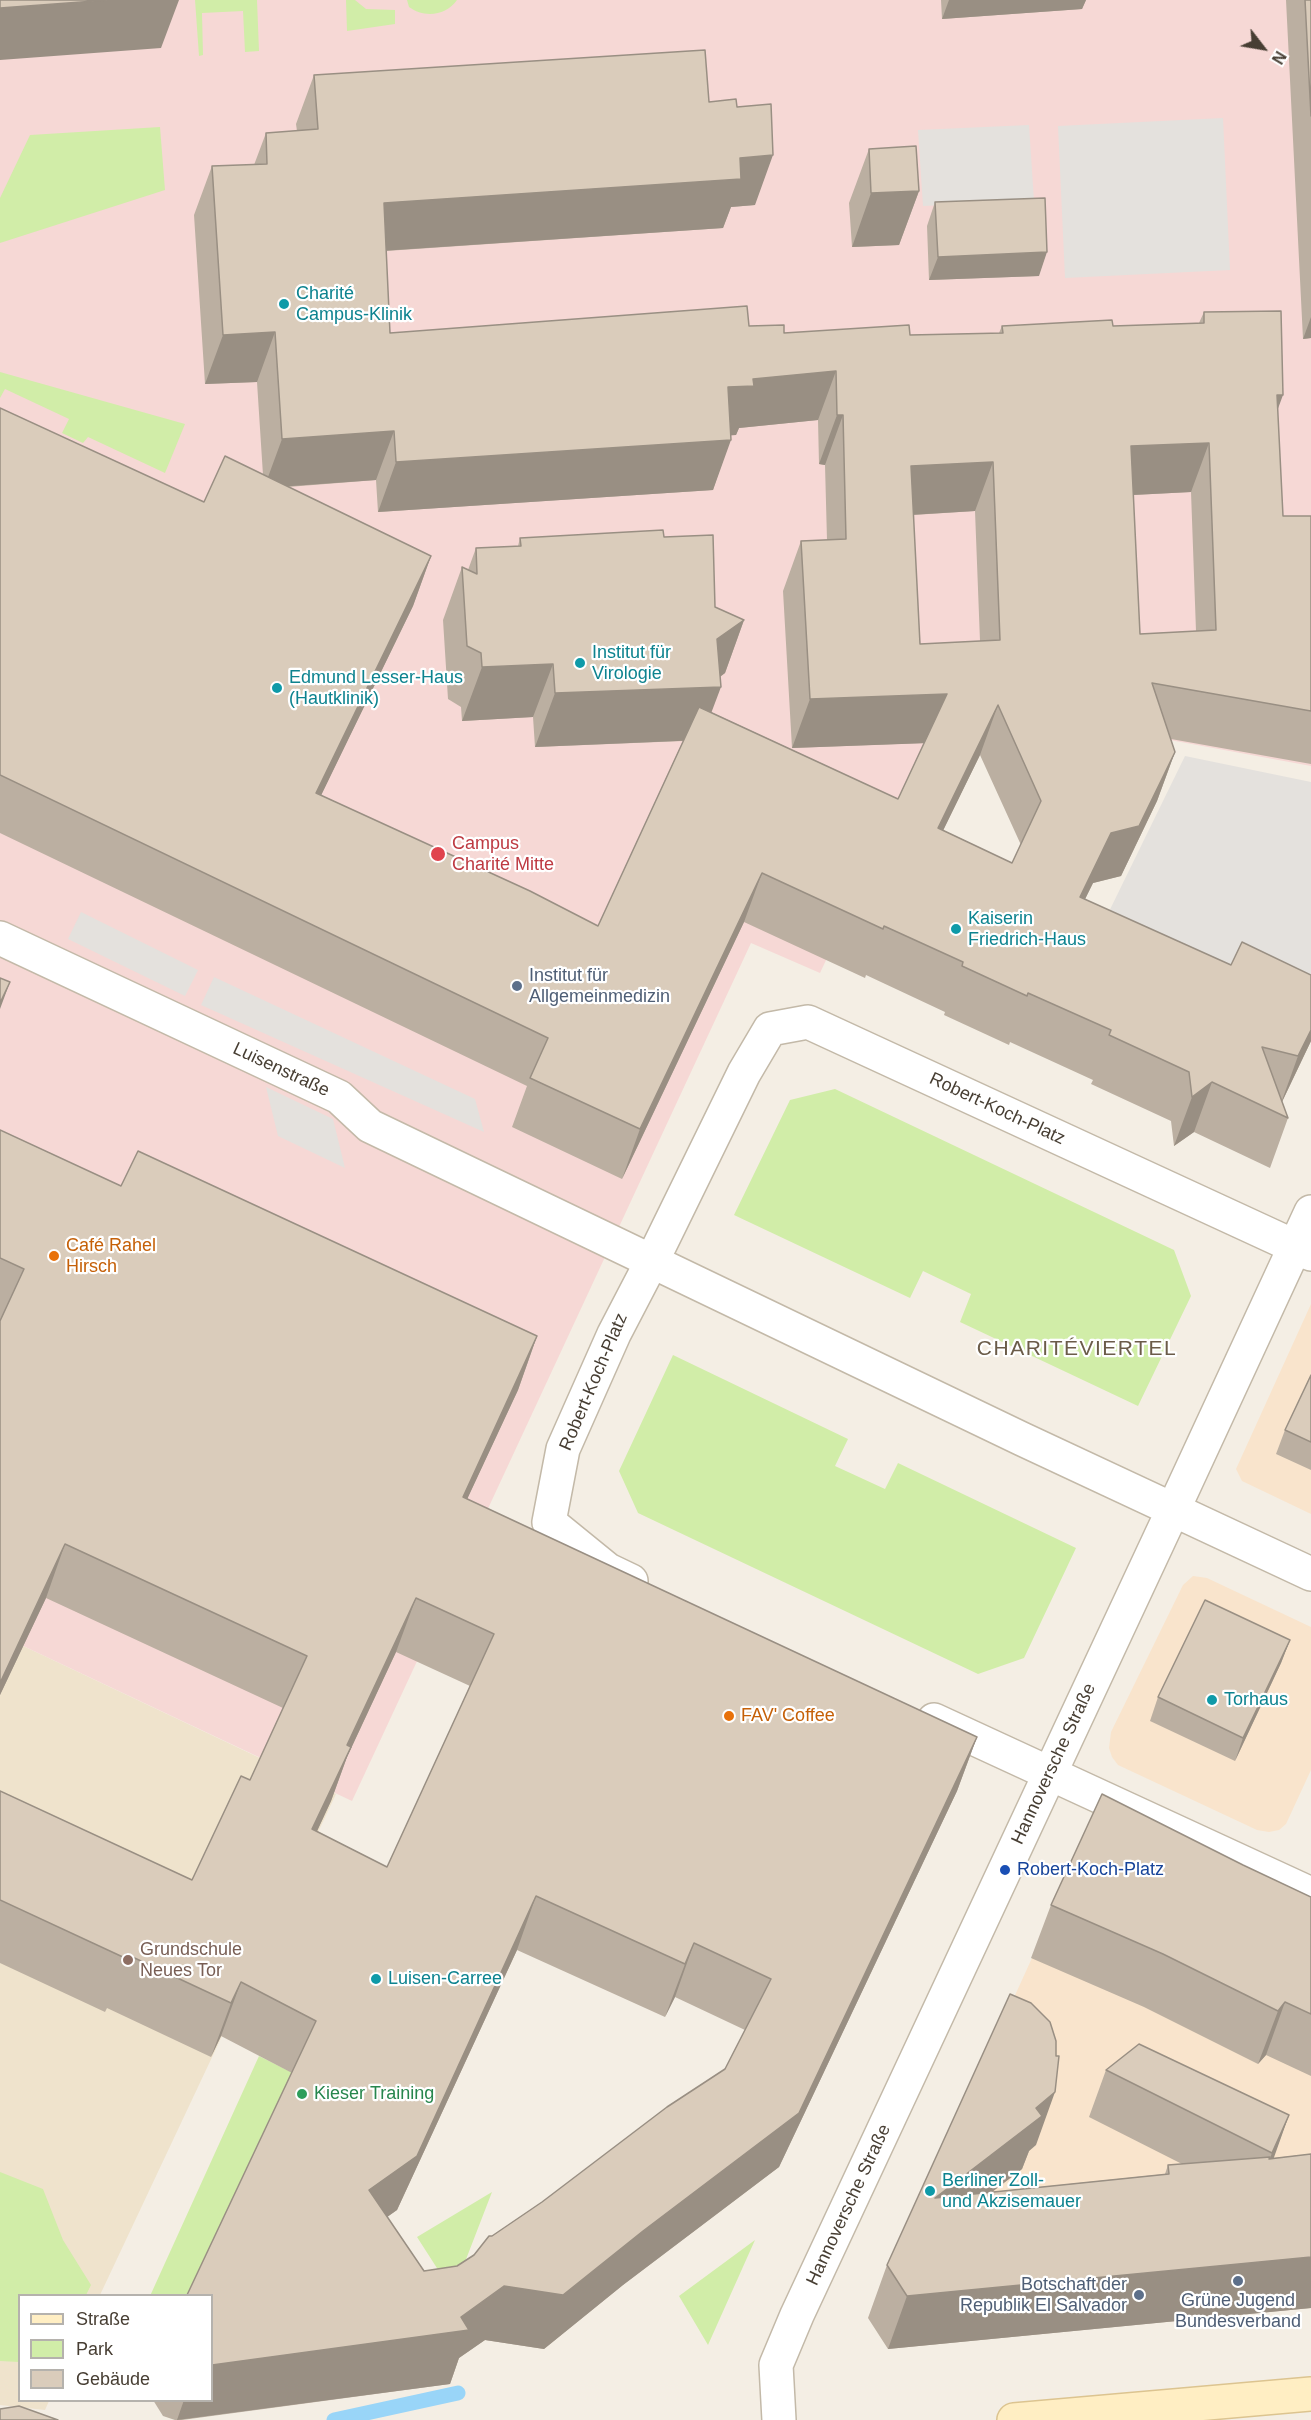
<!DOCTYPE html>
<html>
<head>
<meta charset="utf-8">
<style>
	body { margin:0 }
	#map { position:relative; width:1311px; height:2420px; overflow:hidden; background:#f4eee4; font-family:Arial,sans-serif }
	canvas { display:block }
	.legend { position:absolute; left:18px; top:2294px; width:195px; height:108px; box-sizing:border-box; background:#fff; border:2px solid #b5b2ad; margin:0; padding:8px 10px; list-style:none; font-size:18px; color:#473e33 }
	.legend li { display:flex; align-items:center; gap:12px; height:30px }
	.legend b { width:30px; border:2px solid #b5b2ad }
	.north { position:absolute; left:1233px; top:18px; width:60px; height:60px; -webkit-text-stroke:4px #fff; paint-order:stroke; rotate:121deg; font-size:16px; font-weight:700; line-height:24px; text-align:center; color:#473e33 }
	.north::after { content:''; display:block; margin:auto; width:21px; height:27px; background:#473e33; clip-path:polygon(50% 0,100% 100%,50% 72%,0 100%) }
</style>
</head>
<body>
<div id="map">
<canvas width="1311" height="2420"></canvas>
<ul class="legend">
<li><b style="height:8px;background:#ffeec3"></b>Straße</li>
<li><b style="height:16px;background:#d1eda8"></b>Park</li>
<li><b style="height:16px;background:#daccbb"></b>Gebäude</li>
</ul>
<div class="north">N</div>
</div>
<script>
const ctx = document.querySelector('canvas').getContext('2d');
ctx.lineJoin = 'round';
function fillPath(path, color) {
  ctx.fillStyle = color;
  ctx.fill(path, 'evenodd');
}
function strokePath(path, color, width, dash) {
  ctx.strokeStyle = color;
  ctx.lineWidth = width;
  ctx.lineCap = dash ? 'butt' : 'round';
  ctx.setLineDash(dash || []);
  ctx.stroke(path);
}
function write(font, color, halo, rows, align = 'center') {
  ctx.font = font + ' Arial,sans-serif';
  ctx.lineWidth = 4.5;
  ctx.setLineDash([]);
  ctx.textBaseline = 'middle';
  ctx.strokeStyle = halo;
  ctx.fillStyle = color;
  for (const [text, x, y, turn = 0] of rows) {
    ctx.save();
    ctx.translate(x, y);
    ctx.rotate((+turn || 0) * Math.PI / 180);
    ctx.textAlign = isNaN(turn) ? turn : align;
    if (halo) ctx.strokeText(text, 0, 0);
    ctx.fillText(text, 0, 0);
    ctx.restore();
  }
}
fillPath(new Path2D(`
	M1311,1304V1514L1242,1481L1236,1469Z
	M1193,1576L1207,1578L1311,1627V1770L1286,1824L1279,1830L1269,1832L1257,1830L1118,1765L1112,1757L1109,1748L1111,1732L1183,1585Z
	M1083,1846L1311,1954V2308L868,2318Z`), '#f9e4cc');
fillPath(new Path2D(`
	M0,1635L336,1794L100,2295L20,2296V2400L49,2401L45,2410L0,2405Z`), '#efe3cc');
fillPath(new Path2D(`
	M0,0H1311V766L1159,738L929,741L820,973L751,943L352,1801L0,1635Z`), '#f6d8d5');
fillPath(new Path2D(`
	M195,0H257L259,51L245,52L243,11L202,13L203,55L199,56Z
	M346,0H355L366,9L395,10V24L347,31Z
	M407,0H457C446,16 424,18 409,7Z
	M160,127L165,190L0,243V198L30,135Z
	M0,372L185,424L165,473L88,437L83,443L62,433L69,419L5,389L0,398Z
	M835,1089L1174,1250L1191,1296L1138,1406L960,1322L971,1294L923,1271L910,1298L734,1215L790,1100Z
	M673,1355L848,1439L835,1466L885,1489L898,1463L1076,1548L1024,1658L978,1674L638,1513L619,1471Z
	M259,2056L297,2075L193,2295L150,2296Z
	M0,2172L43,2189L63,2240L91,2285L86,2295L20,2296L19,2362L0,2361Z
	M492,2192L453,2293L417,2237Z
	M755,2240L708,2345L679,2296Z`), '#d1eda8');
fillPath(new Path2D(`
	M1223,118L1230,270L1065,278L1058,126Z
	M1029,125L1034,201L923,206L918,130Z
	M1185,756L1311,782V1025L1099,932Z
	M81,912L198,970L185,996L68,939Z
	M214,977L475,1099L484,1132L201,1005Z
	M266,1087L333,1119L345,1168L278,1136Z`), '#e4e1dd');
strokePath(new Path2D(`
	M334,2420L458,2393`), '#99d5f8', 15);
const minor = new Path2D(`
	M1173,1510L1311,1212
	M631,1581L608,1570L549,1522L563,1449L614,1334L652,1261L744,1073L770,1029L808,1022L1311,1254
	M934,1720L1311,1894`);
const tertiary = new Path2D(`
	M0,938L339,1097L370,1126L1022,1439L1311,1574
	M779,2420L776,2365L797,2315L1173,1510`);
const secondary = new Path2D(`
	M1014,2420L1311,2394`);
strokePath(minor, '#c3b9a8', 36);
strokePath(tertiary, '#c3b9a8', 36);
strokePath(secondary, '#dcc490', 36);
strokePath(minor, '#fff', 33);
strokePath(tertiary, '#fff', 33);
strokePath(secondary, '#ffeec3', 33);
fillPath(new Path2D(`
	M941,0H1086L1082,9L942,19Z
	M1286,0H1311V338L1303,339Z
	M314,75L709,102L737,107L755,205L731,207L723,228L386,251L390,333L749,326L784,333L910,335L999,333L1002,326H1113L1199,323L1204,312L1277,410L1283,516H1311V764L1171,739L1175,752L1157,801L1121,876L1093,883L1085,899L1311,1041L1282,1102L1288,1118L1270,1168L1194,1132L1174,1146L1171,1121L1091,1084L1093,1080L1010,1042L1009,1045L944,1015L945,1012L866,975L865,978L744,922L622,1179L512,1127L527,1086L0,833V408L204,502L263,475L257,382L205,384L194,215L212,166L254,165L266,133L297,131L296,124ZM818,420L819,464L825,465L827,540L801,541L783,591L792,748L924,743L898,799L711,712L720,677L725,673L744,620L715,607L664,537L520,538L518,546L476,548L468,570L462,567L443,620L448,699L461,707L462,721L533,717L535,747L683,741L598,926L321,795L413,606L431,556L288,487L376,480L378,512L713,490L731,435H736L739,428ZM1191,492L1196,631L1140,634L1133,495ZM975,511L980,641L920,644L913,515ZM980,755L1021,845L1012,863L943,830Z
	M869,149L919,191L899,245L852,247L849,203Z
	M935,202L1039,276L929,280L927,226Z
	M0,1130L121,1186L537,1336L518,1390L467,1499L977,1737L957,1791L779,2167L623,2285L544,2349L485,2340L459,2358L450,2384L182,2420H175L163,2416L153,2400H212L292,2073L221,2036L211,2057L107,2008L105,2012L0,1963V1791L192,1880L250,1780L283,1708L46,1598L0,1695ZM396,1652L470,1686L387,1867L317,1831L331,1801L347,1757ZM517,1950L665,2017L675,1997L745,2030L725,2069L542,2202L492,2236L474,2255L457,2266L424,2271L387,2217L397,2210Z
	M1311,1375V1470L1276,1454L1285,1430Z
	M1290,1640L1281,1663L1235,1761L1150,1721L1158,1697Z
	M1243,1865L1311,1897V2076L1266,2055L1258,2064L1144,2007L1031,1958L1051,1905Z
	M1106,2070L1289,2115L1273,2158L1311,2154V2308L888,2349L868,2318L887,2265L1036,2145L1029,2151L1022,2169L992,2192L1165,2174L1168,2165L1182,2164L1089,2117Z`), '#bbafa1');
fillPath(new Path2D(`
	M108,0H179L161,48L0,60V8Z
	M949,0H1086L1082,9L942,19Z
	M773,155L755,205L731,207L723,228L366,252L384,203L740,158Z
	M919,191L899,245L852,247L871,193Z
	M1047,252L1039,276L929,280L938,257Z
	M1311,317V338L1303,339Z
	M275,332L257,382L205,384L223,335Z
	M836,371L818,420L739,428L736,435L710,437L728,387L753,379Z
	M1277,395H1283L1265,444Z
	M837,415H843L825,465L819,464Z
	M394,431L376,480L264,488L282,439Z
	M731,440L713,490L378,512L396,462Z
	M1209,443L1191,492L1113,496L1131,446Z
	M993,462L975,511L893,516L911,466Z
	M431,556L413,606L298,843L316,793Z
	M744,620L725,673L706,687H721L701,740L535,747L555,693L717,639Z
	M553,664L533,717L462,721L482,667Z
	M947,694L929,743L792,748L810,699Z
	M998,705L980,755L920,878L938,828Z
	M1175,752L1157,801L1121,876L1093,883L1062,946L1080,897L1111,833Z
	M762,873L744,922L622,1179L640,1129Z
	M10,982L0,1009V1003Z
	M1311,1030V1041L1280,1106L1298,1056Z
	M1212,1082L1194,1132L1174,1146L1192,1097Z
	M537,1336L518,1390L443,1551L463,1497Z
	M65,1544L46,1598L0,1695V1683Z
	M416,1598L396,1652L347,1757L331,1801L293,1883L312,1829L347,1745Z
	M1290,1640L1281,1663L1235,1761L1243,1738Z
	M977,1737L957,1791L779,2167L623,2285L544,2349L485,2340L459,2358L450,2384L177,2420L184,2400H212V2365L461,2317L504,2286L563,2295Z
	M536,1896L517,1950L397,2210L349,2244L369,2190Z
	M694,1943L675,1997L665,2017L685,1964Z
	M241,1982L221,2036L211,2057L231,2003Z
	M1285,2002L1266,2055L1258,2064L1278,2011Z
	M1055,2092L1036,2145L1029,2151L1022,2169L916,2250L935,2198L1036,2108Z
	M1289,2115L1272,2163L1254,2201L1272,2153Z
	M1311,2257V2308L888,2349L907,2296Z`), '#998f83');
const building = new Path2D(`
	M0,0H108L0,8Z
	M1305,0H1311V116Z
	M705,50L709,102L736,99L737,107L771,104L773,155L740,158L741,179L384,203L390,333L747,306L749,326L784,325V333L909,325L910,335L1003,333L1002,326L1112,320L1113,326L1204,323V312L1281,311L1283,395H1277L1283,516H1311V711L1152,683L1175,752L1139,826L1111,833L1080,897L1231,965L1242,942L1311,975V1030L1298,1056L1262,1047L1288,1118L1212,1082L1192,1097L1189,1072L1109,1035L1111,1030L1028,993L1027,996L962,966L963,962L884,926L883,929L762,873L640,1129L530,1078L548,1038L0,775V408L204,502L225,456L431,556L316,793L530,891L598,926L699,707L898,799L947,694L810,699L801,541L846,539L843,415H837L836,371L753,379L754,386L728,387L731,440L396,462L394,431L282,439L275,332L223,335L212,166L267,164L266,133L318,129L314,75ZM1209,443L1216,630L1140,634L1131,446ZM993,462L1000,640L920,644L911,466ZM998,705L1041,801L1012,863L938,828Z
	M916,146L919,191L871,193L869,149Z
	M1045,198L1047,252L938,257L935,202Z
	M663,530L664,537L713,535L715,607L744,620L717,639L721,687L555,693L553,664L482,667L481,653L467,646L462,567L477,574L476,548L521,546L520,538Z
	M0,978L10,982L0,1003Z
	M0,1130L121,1186L138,1151L537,1336L463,1497L977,1737L799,2113L643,2231L563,2295L504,2286L461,2317L469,2330L212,2365V2295H187L316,2021L241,1982L231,2003L126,1954L125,1958L0,1900V1791L192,1880L241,1776L250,1780L307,1656L65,1544L0,1683V1321L24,1269L0,1258ZM416,1598L494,1634L387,1867L312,1829L351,1747L347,1745ZM536,1896L685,1964L694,1943L771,1979L725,2069L667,2107L542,2202L492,2236H489L474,2255L457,2266L424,2271L369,2190L417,2156Z
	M1311,1375V1442L1285,1430Z
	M1205,1600L1290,1640L1243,1738L1158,1697Z
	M1102,1794L1243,1865L1311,1897V2014L1285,2002L1278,2011L1163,1954L1051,1905Z
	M1010,1994L1031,2003L1050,2022L1056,2041V2056H1059L1055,2092L1036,2108L1042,2116L935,2198L1169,2174L1168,2165L1270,2157L1269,2159L1311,2154V2257L907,2296L887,2265Z
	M1139,2044L1289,2115L1272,2153L1106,2070Z
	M19,2406L58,2420H0V2409Z`);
fillPath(building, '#daccbb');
strokePath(building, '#998f83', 1.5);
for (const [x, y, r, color] of [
	[284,304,6,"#0f9aa8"],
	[580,663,6,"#0f9aa8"],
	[277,688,6,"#0f9aa8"],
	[438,854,8,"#e0444e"],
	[956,929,6,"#0f9aa8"],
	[517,986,6,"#5c6f8a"],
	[54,1256,6,"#e8710a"],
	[1212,1700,6,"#0f9aa8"],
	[729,1716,6,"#e8710a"],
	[1005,1870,6,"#1a4fb4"],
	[128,1960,6,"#8d6e63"],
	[376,1979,6,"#0f9aa8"],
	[302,2094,6,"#2e9e5b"],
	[930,2191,6,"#0f9aa8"],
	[1238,2281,6,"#5c6f8a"],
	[1139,2295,6,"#5c6f8a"]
]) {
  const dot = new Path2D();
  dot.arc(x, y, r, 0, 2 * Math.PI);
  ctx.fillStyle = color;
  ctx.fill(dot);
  strokePath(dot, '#fff', 2);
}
write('18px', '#0d838f', '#fff', [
	["Charité",296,294],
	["Campus-Klinik",296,315],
	["Institut für",592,653],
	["Virologie",592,674],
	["Edmund Lesser-Haus",289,678],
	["(Hautklinik)",289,699],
	["Kaiserin",968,919],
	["Friedrich-Haus",968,940],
	["Torhaus",1224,1700],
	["Luisen-Carree",388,1979],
	["Berliner Zoll-",942,2181],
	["und Akzisemauer",942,2202]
], 'left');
write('18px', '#be3a42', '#fff', [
	["Campus",452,844],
	["Charité Mitte",452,865]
], 'left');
write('18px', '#4e5e75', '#fff', [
	["Institut für",529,976],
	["Allgemeinmedizin",529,997],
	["Botschaft der",1127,2285,"right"],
	["Republik El Salvador",1127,2306,"right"],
	["Grüne Jugend",1238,2301,"center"],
	["Bundesverband",1238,2322,"center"]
], 'left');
write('18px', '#473e33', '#fff', [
	["Luisenstraße",281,1070,25],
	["Robert-Koch-Platz",997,1109,25],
	["Robert-Koch-Platz",594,1382,-67],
	["Hannoversche Straße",1054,1764,-65],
	["Hannoversche Straße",849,2205,-65]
]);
write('18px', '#c56008', '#fff', [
	["Café Rahel",66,1246],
	["Hirsch",66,1267],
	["FAV' Coffee",741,1716]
], 'left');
write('18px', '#164399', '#fff', [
	["Robert-Koch-Platz",1017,1870]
], 'left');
write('18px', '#785e54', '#fff', [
	["Grundschule",140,1950],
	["Neues Tor",140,1971]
], 'left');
write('18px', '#27864d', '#fff', [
	["Kieser Training",314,2094]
], 'left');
ctx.letterSpacing = '1.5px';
write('21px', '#6b5c49', '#fff', [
	["CHARITÉVIERTEL",1077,1349]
]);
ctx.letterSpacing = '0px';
</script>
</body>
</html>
